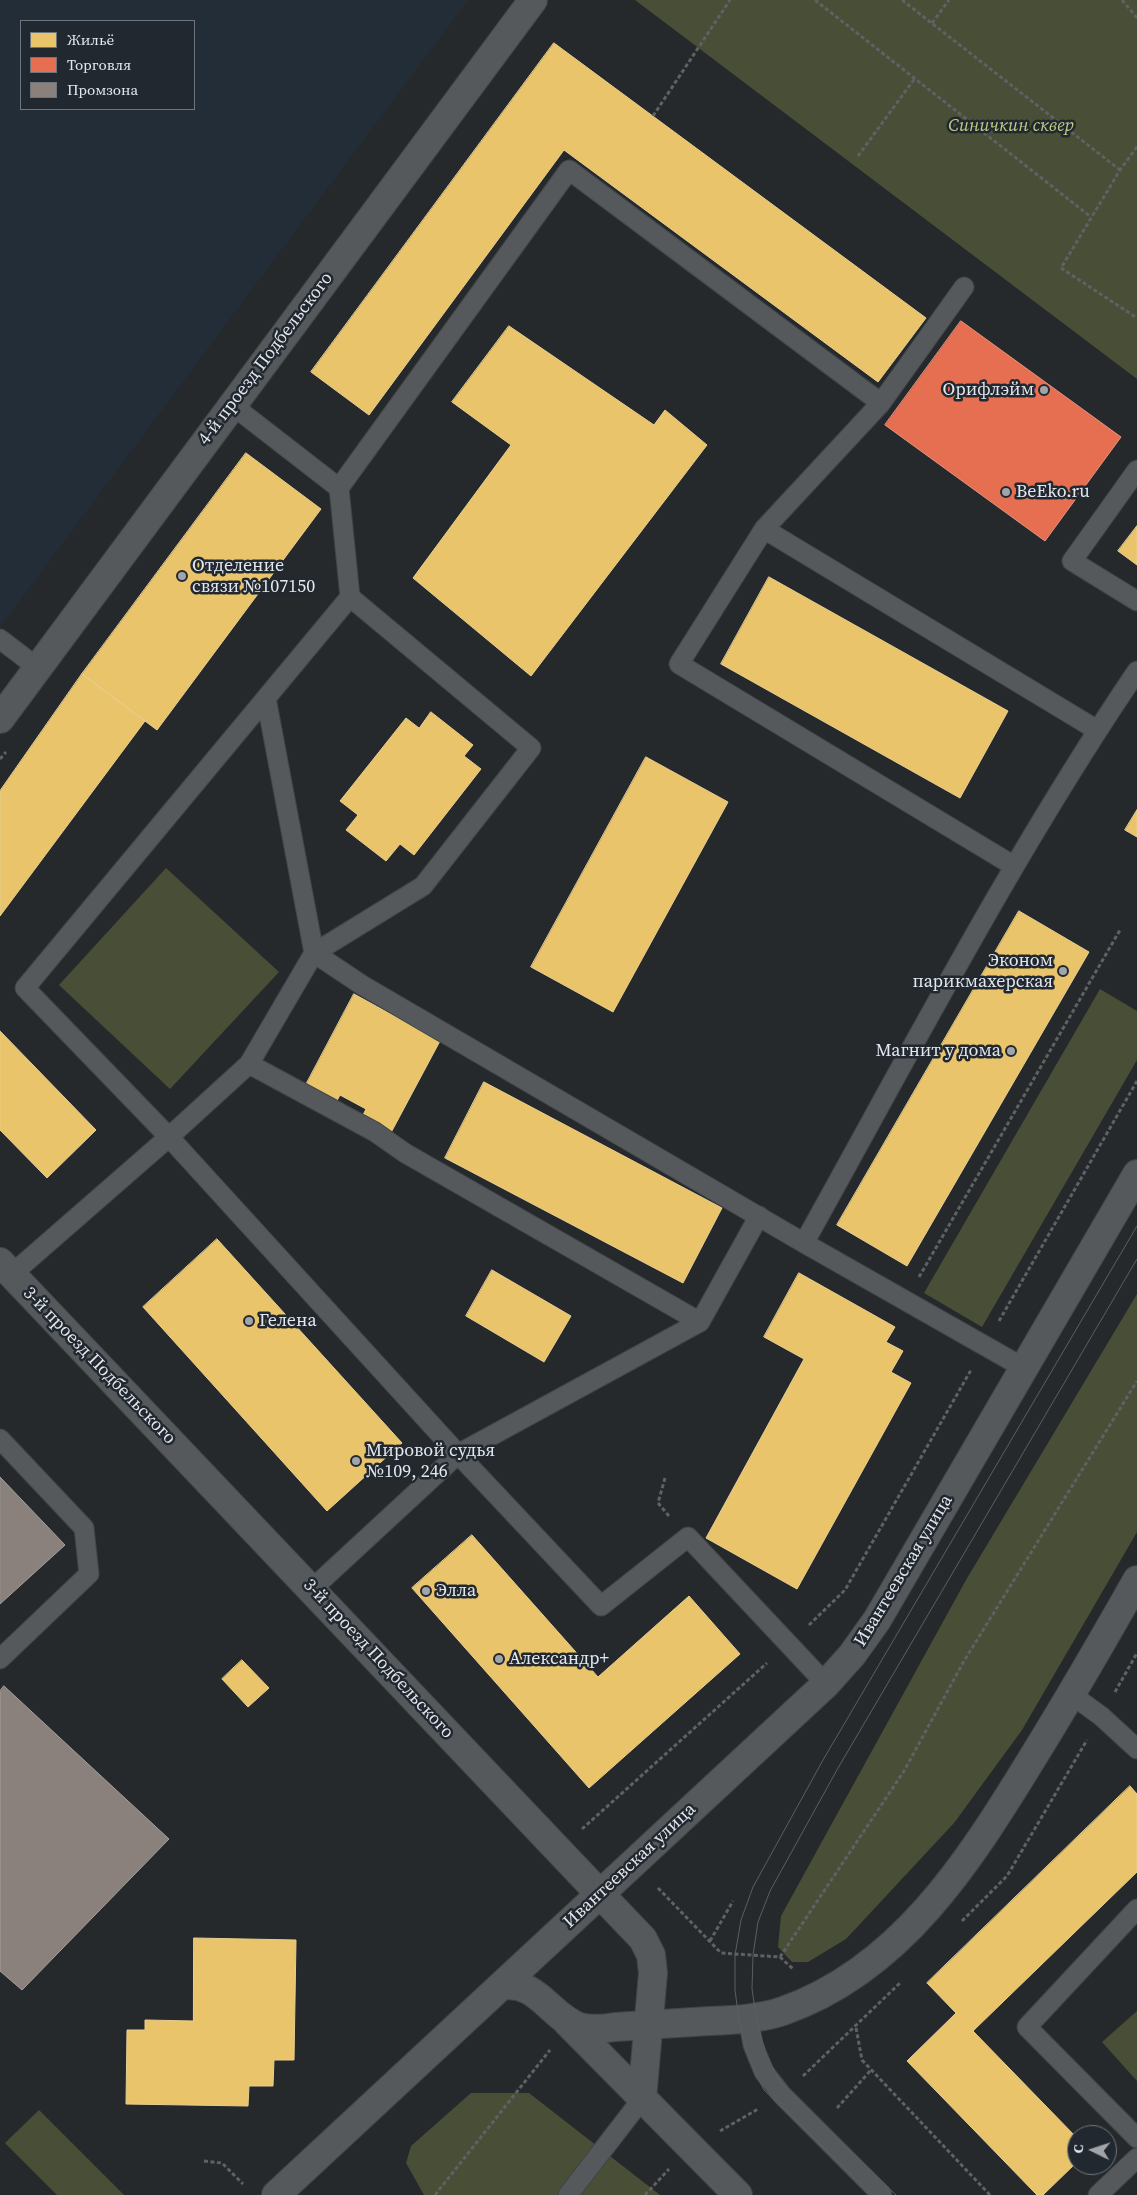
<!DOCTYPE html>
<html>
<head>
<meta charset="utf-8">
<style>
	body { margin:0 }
	#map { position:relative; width:1137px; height:2195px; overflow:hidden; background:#26292c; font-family:"Source Serif 4",serif }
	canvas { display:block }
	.legend { position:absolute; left:20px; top:20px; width:175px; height:90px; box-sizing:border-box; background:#222830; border:1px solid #6f757c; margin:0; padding:6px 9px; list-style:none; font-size:15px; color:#e3e8ed }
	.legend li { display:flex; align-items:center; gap:10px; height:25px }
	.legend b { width:25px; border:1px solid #6f757c }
	.north { position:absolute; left:1067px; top:2125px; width:50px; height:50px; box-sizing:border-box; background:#222830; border:1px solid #6f757c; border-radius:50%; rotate:274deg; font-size:14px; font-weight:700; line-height:20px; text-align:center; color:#e3e8ed }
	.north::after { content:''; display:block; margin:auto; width:18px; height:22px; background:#a1a5a9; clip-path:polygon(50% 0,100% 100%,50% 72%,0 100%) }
</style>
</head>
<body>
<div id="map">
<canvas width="1137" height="2195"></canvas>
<ul class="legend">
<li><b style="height:14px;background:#e9c46a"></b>Жильё</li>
<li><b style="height:14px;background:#e76f51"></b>Торговля</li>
<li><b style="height:14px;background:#8a817c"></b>Промзона</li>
</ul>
<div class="north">С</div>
</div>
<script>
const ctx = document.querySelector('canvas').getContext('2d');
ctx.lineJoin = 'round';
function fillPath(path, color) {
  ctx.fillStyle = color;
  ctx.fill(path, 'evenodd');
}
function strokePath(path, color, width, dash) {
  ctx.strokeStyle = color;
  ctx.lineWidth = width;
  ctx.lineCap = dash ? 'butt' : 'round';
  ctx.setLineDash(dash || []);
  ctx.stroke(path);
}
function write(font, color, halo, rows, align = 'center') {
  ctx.font = font + ' "Source Serif 4",serif';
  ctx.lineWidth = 5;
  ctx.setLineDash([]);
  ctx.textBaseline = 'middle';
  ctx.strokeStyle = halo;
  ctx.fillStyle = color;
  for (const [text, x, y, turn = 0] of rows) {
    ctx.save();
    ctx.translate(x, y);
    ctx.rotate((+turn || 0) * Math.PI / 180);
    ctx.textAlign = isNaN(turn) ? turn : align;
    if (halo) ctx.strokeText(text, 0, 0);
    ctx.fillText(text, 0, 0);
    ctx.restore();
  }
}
fillPath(new Path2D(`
	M0,0H468L0,627ZM21,21H194V109H21Z`), '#232d38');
fillPath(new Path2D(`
	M635,0H1137V379Z
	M166,868L279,972L170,1089L59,985Z
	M1100,989L1137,1011V1060L982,1327L924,1293Z
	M1137,1294V1532L1022,1730L954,1823L846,1939L808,1962H792L778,1947L781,1916L966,1580Z
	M1137,2011V2081L1102,2042Z
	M471,2093H529L660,2195H424L406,2163L411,2146Z
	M39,2110L124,2195H57L5,2143Z`), '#494e37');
const homes = new Path2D(`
	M554,43L926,318L878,382L564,150L369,415L311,372Z
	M509,326L654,425L665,410L707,445L531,676L413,578L511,445L452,402Z
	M246,453L321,509L157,730L82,674Z
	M1137,526V565L1118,551Z
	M769,577L1008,711L960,798L721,664Z
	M82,674L145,721L0,916V791Z
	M431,712L473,745L464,756L481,769L414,855L400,844L386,861L346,830L358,815L340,801L406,718L419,728Z
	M646,757L728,802L613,1012L531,967Z
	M1137,810V837L1125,830Z
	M1019,911L1089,952L907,1266L837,1225Z
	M354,994L440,1041L386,1142L357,1127L366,1109L340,1095L330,1114L299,1098Z
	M0,1031L96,1130L47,1178L0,1130Z
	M484,1082L722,1208L683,1283L445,1158Z
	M217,1239L402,1443L327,1511L143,1307Z
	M492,1270L571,1316L544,1362L466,1316Z
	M799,1273L895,1327L886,1342L903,1351L891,1372L911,1383L797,1589L706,1538L804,1359L764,1337Z
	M472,1535L598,1677L689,1596L740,1654L589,1788L412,1588Z
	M242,1660L269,1688L248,1707L222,1679Z
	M1130,1786L1137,1794V1872L973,2031L1077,2138V2162L1043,2195H1037L907,2061L956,2013L927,1983Z
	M194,1938L296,1940L294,2060H274L273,2086H249L248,2106L126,2104L127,2030H145V2020L193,2021Z`);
fillPath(homes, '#e9c46a');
strokePath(homes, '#e7cf91', 1);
const shops = new Path2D(`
	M961,321L1121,437L1045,541L885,425Z`);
fillPath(shops, '#e76f51');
strokePath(shops, '#e69380', 1);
const industry = new Path2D(`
	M0,1477L65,1545L0,1604Z
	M4,1686L169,1839L22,1990L0,1971V1691Z`);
fillPath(industry, '#8a817c');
strokePath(industry, '#a5a09e', 1);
const service = new Path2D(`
	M964,287L881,403L764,529L679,664L1014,866
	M232,405L339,488L569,170L881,403
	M1137,470L1072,561L1137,601
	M764,529L1097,730
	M350,597L25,988L169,1137L458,1454L601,1606L688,1537L826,1684
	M0,639L38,668
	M266,698L314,953L362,985L804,1243L1024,1368
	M249,1064L375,1132L405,1153L700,1322
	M804,1243C911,1051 1013,854 1137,671
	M12,1274L169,1137L249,1064L314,953L423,886L531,748L350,597L339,488
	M0,1439L84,1528L89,1574L0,1659
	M312,1589L458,1454L700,1322L759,1216
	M1072,1695L1101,1716L1137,1749
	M1137,1909L1027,2027L1137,2138
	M748,2018L753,2045L764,2072L782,2095L882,2195
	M568,2195L642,2099
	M1098,2195L1137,2158`);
const minor = new Path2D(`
	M0,719L533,0
	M0,1262L600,1894`);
const tertiary = new Path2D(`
	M600,1894L643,1939L651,1955L653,1973L642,2099
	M501,1986C537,1979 551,2018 580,2027C592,2030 603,2029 615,2027C646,2025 677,2023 709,2021C733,2020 760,2019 783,2011C900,1970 968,1863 1030,1762C1067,1702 1102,1642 1137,1580
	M567,2022L738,2195
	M276,2195L826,1684L852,1655L877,1620L1137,1174`);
strokePath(service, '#414548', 21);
strokePath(minor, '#414548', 30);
strokePath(tertiary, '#414548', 30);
strokePath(new Path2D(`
	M815,0L1091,217
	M902,0L1120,170
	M1122,0L1137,18
	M932,23L949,0
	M653,116L730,0
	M1137,147L1120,170L1061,268L1137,318
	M858,156L915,78
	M0,759L6,752
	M919,1277L1120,930
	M999,1321L1137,1081
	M665,1478L658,1503L669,1516
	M809,1625L845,1590L971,1370
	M1115,1692L1137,1653
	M582,1829L767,1663
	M658,1888L721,1953L780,1957L793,1969
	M962,1921L1007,1876L1087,1740
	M710,1941L733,1901
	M780,1957L904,1771L964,1661L1137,1381
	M856,2028L862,2060L990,2195
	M803,2076L901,1982
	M837,2108L871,2070
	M720,2131L758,2109
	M204,2161L222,2163L243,2184
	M435,2195L550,2050
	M645,2195L669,2169`), '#5f6163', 3, [4, 2.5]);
strokePath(service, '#55595c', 19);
strokePath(minor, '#55595c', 28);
strokePath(tertiary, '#55595c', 28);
strokePath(new Path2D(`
	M873,2195L764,2090L749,2058L739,2020L735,1990V1955L741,1920L753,1887L823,1760L1137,1226
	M896,2195L781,2084L766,2054L757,2022L752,1989L753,1955L758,1922L770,1891L838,1768L1137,1259`), '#5c5f62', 1);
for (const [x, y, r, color] of [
	[1044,390,5,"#a1a5a9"],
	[1006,492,5,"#a1a5a9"],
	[182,576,5,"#a1a5a9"],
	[1063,971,5,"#a1a5a9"],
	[1011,1051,5,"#a1a5a9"],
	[249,1321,5,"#a1a5a9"],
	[356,1461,5,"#a1a5a9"],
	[426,1591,5,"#a1a5a9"],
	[499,1659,5,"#a1a5a9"]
]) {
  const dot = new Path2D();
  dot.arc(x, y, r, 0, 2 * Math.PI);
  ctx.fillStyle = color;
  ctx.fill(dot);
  strokePath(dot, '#222830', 2);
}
write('italic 18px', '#c0cc83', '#222830', [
	["Синичкин сквер",1011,126]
]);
write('18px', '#e3e8ed', '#222830', [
	["4-й проезд Подбельского",266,359,-53],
	["3-й проезд Подбельского",99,1366,46],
	["Ивантеевская улица",904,1571,-59],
	["3-й проезд Подбельского",378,1659,47],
	["Ивантеевская улица",630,1866,-43]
]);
write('18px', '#e3e8ed', '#222830', [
	["Орифлэйм",1034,390,"right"],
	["BeEko.ru",1016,492],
	["Отделение",192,566],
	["связи №107150",192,587],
	["Эконом",1053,961,"right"],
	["парикмахерская",1053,982,"right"],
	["Магнит у дома",1001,1051,"right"],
	["Гелена",259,1321],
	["Мировой судья",366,1451],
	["№109, 246",366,1472],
	["Элла",436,1591],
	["Александр+",509,1659]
], 'left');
</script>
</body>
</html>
